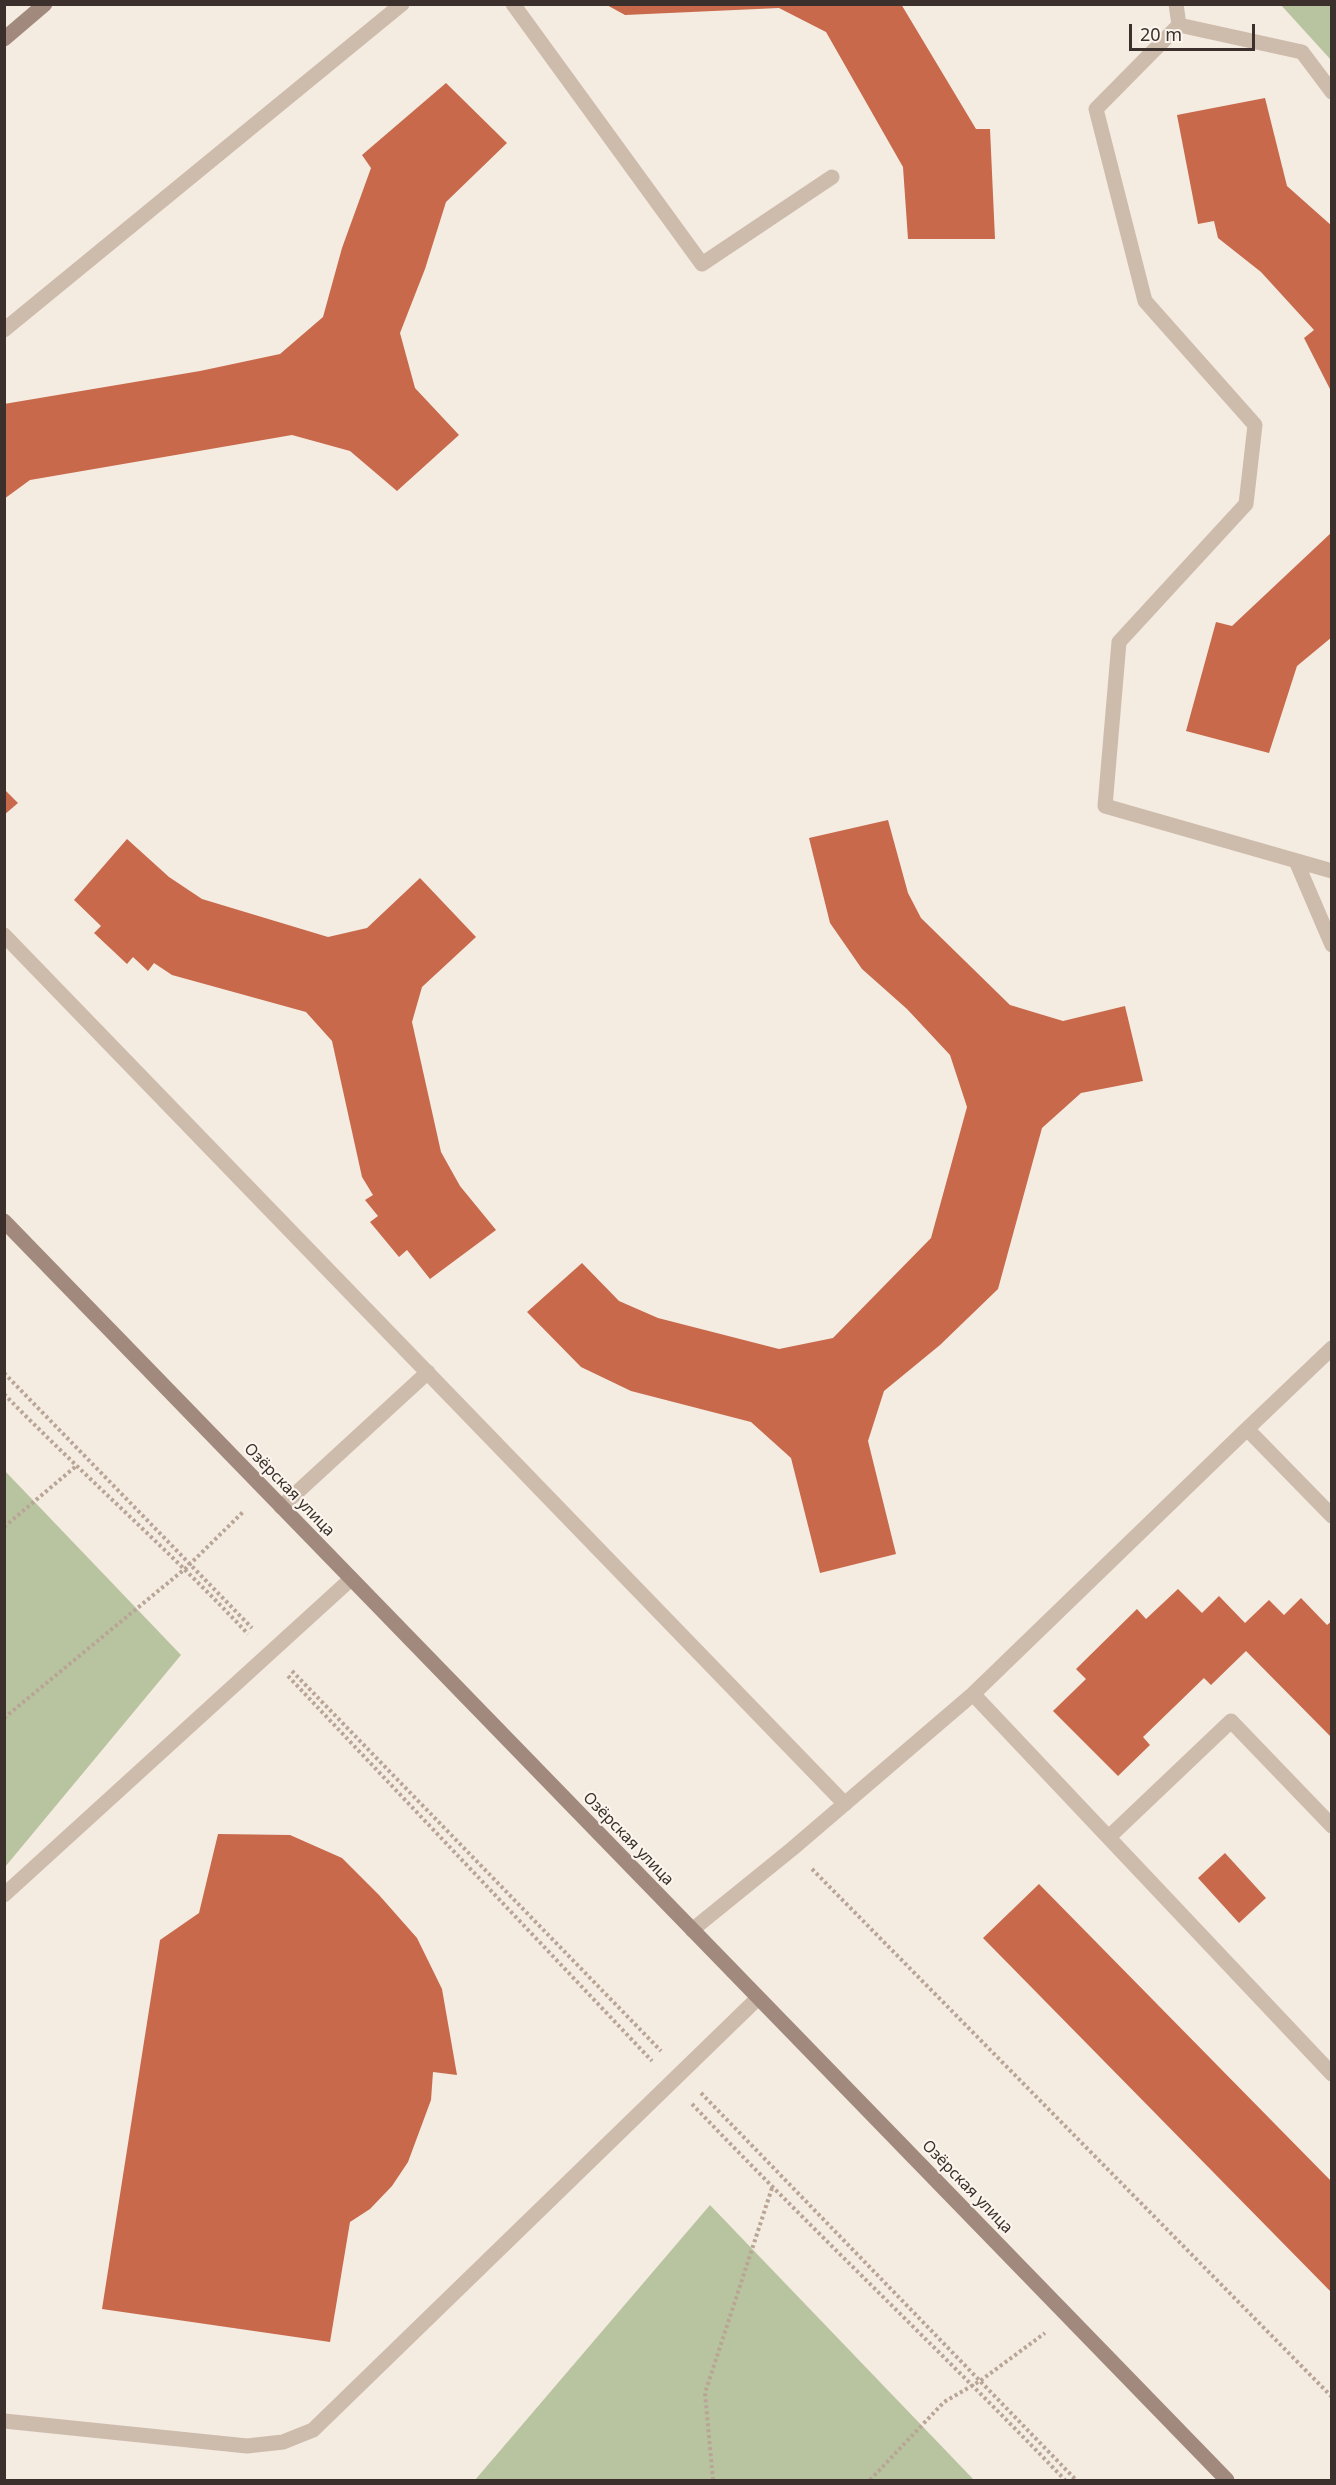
<!DOCTYPE html>
<html>
<head>
<meta charset="utf-8">
<style>
	body { margin:0 }
	#map { position:relative; width:1336px; height:2485px; overflow:hidden; background:#f4ebe1; font-family:"Noto Sans",sans-serif }
	canvas { display:block }
	.frame { position:absolute; inset:0; border:6px solid #3b302b; pointer-events:none }
	.scale { position:absolute; left:1129px; top:24px; width:126px; height:27px; box-sizing:border-box; border:3px solid #3b302b; border-top:0; padding-left:8px; font-size:18px; line-height:21px; white-space:nowrap; color:#3b302b; -webkit-text-stroke:4px #fbf5ee; paint-order:stroke }
</style>
</head>
<body>
<div id="map">
<canvas width="1336" height="2485"></canvas>
<div class="frame"></div>
<div class="scale">20 m</div>
</div>
<script>
const ctx = document.querySelector('canvas').getContext('2d');
ctx.lineJoin = 'round';
function fillPath(path, color) {
  ctx.fillStyle = color;
  ctx.fill(path, 'evenodd');
}
function strokePath(path, color, width, dash) {
  ctx.strokeStyle = color;
  ctx.lineWidth = width;
  ctx.lineCap = dash ? 'butt' : 'round';
  ctx.setLineDash(dash || []);
  ctx.stroke(path);
}
function write(font, color, halo, rows, align = 'center') {
  ctx.font = font + ' "Noto Sans",sans-serif';
  ctx.lineWidth = 4.5;
  ctx.setLineDash([]);
  ctx.textBaseline = 'middle';
  ctx.strokeStyle = halo;
  ctx.fillStyle = color;
  for (const [text, x, y, turn = 0] of rows) {
    ctx.save();
    ctx.translate(x, y);
    ctx.rotate((+turn || 0) * Math.PI / 180);
    ctx.textAlign = isNaN(turn) ? turn : align;
    if (halo) ctx.strokeText(text, 0, 0);
    ctx.fillText(text, 0, 0);
    ctx.restore();
  }
}
fillPath(new Path2D(`
	M1281,5H1331V60Z
	M5,1471L181,1655L5,1867Z
	M710,2205L974,2480H475Z`), '#b8c4a0');
fillPath(new Path2D(`
	M605,4H901L976,129H990L995,239H908L903,167L826,32L779,8L625,15Z
	M446,83L507,143L446,202L425,269L400,333L415,388L459,435L397,491L350,451L292,435L30,480L4,499V404L200,371L280,354L323,317L342,248L371,168L362,155Z
	M1265,98L1287,186L1332,226V393L1304,338L1314,330L1261,272L1218,238L1214,221L1198,224L1177,115Z
	M1332,532V637L1297,666L1269,753L1186,731L1216,622L1232,626Z
	M4,789L18,803L4,815Z
	M888,820L908,893L921,918L1010,1005L1063,1021L1125,1006L1143,1081L1081,1093L1042,1128L998,1289L940,1345L884,1391L868,1441L896,1554L820,1573L791,1458L751,1422L631,1391L581,1367L527,1312L582,1263L619,1301L658,1318L779,1349L833,1338L931,1238L967,1107L950,1055L907,1009L862,969L830,923L809,838Z
	M127,839L169,877L202,899L328,937L367,928L420,878L476,937L422,987L412,1022L441,1152L460,1186L496,1230L430,1279L407,1250L399,1257L370,1222L378,1216L365,1200L373,1195L362,1177L332,1041L306,1012L172,975L154,963L148,971L133,957L127,964L94,933L101,926L74,900Z
	M1178,1589L1202,1613L1219,1596L1245,1623L1269,1600L1284,1615L1301,1598L1327,1625L1332,1621V1738L1246,1651L1211,1685L1204,1678L1143,1737L1150,1745L1118,1776L1053,1711L1086,1679L1076,1669L1137,1609L1146,1619Z
	M218,1834L290,1835L342,1858L379,1895L417,1938L442,1989L457,2075L433,2072L431,2100L408,2162L392,2186L370,2209L350,2222L330,2342L102,2309L160,1940L199,1913Z
	M1225,1853L1266,1898L1239,1923L1198,1878Z
	M1039,1884L1332,2182V2293L983,1938Z`), '#c8694b');
strokePath(new Path2D(`
	M4,1373L252,1628
	M4,1394C84,1476 170,1551 248,1634
	M4,1527L75,1467
	M292,1671L661,2051
	M288,1676L652,2061
	M4,1718L186,1568L244,1511
	M812,1869L1332,2397
	M701,2093L1076,2480
	M692,2104C814,2232 943,2353 1065,2480
	M713,2480L705,2393L772,2188
	M870,2480L944,2402L980,2381L1045,2333`), '#b9a596', 4, [3, 3]);
strokePath(new Path2D(`
	M513,4L702,264L832,177
	M1176,4L1179,25L1302,52L1332,92
	M1179,25L1096,109L1145,301L1255,425L1246,504L1119,642L1105,806L1332,871
	M4,330L402,4
	M1296,861L1332,945
	M4,935L845,1804
	M1247,1429L1332,1348
	M281,1507L428,1372
	M973,1694L1247,1429L1332,1516
	M1109,1837L1231,1721L1332,1826
	M4,1895L351,1579
	M692,1930L792,1849L973,1694L1332,2074
	M4,2421L247,2446L283,2442L313,2430L758,1998`), '#cdbbac', 15);
strokePath(new Path2D(`
	M4,39L45,4
	M4,1221L1227,2480`), '#a18a7d', 15);
write('16px', '#3b302b', '#fbf5ee', [
	["Озёрская улица",289,1490,46],
	["Озёрская улица",628,1839,46],
	["Озёрская улица",967,2187,46]
]);
</script>
</body>
</html>
